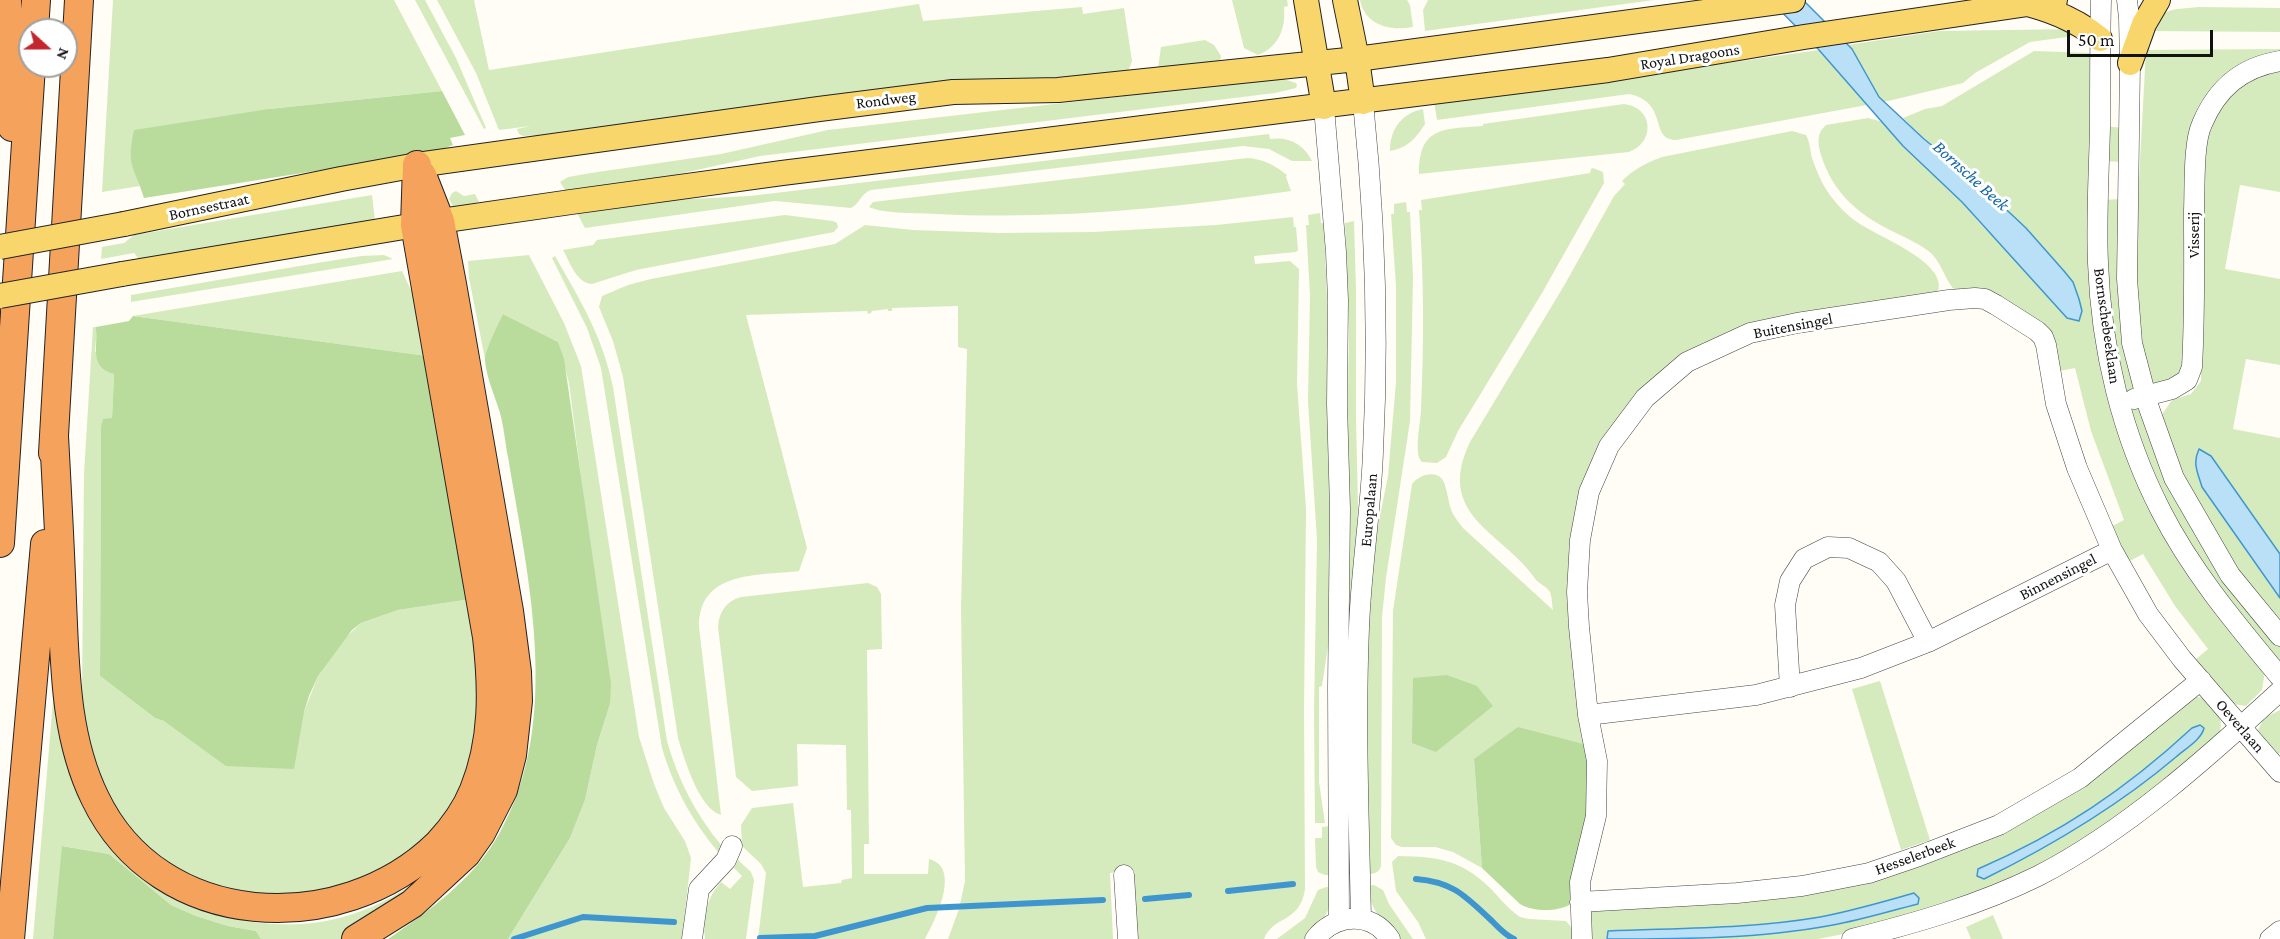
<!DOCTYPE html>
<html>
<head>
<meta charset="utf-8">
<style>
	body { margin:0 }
	#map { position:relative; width:2280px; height:939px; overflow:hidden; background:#fffdf5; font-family:"Crimson Pro",serif }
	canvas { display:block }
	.north { position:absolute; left:18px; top:18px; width:60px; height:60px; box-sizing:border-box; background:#fff; border:2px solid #a0a0a0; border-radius:50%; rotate:111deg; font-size:16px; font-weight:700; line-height:24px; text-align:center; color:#111 }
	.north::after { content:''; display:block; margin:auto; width:21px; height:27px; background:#c4262e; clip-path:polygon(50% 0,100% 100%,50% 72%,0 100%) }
	.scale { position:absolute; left:2067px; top:30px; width:146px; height:27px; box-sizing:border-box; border:3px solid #111; border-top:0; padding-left:8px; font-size:18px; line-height:21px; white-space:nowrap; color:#111; -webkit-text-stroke:4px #fff; paint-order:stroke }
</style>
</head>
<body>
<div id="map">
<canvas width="2280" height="939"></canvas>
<div class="north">N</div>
<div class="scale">50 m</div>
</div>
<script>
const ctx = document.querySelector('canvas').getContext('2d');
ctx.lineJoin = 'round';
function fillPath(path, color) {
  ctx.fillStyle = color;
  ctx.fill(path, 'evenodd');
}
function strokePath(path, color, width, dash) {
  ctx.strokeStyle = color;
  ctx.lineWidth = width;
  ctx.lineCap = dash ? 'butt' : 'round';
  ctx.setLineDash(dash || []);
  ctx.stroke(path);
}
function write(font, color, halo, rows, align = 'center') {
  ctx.font = font + ' "Crimson Pro",serif';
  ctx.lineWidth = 6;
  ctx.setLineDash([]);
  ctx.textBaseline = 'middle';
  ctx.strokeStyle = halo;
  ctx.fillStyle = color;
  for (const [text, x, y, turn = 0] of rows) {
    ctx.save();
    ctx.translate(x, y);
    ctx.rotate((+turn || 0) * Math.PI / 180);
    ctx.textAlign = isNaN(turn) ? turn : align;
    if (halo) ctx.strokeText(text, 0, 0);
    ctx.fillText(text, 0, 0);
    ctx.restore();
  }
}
fillPath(new Path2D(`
	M113,0H394L442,91L269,109L139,182L140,186L102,192Z
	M415,0H425L456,58L486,128L484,129Z
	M437,0H474L489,70L919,4L923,21L1082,7L1083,14L1124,8L1132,61L1129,69L1123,73L559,134L523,136L519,134L517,129L531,126L499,130L476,73Z
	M1232,0H1287L1288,6L1284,7C1286,28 1279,47 1258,55L1244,48Z
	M1360,0H1407L1410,5L1413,27C1391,31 1365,26 1360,0Z
	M1428,0H1654L1425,31L1423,10Z
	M2198,7L2280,8V32L2148,31C2162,7 2172,10 2198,7Z
	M2074,29L2081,35L2030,42L1975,73L1963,83L1884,102L1879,97L1848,45L1939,31Z
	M1205,40L1214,45L1221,56L1220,62L1158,68L1161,47Z
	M2280,49V56L2211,96L2183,381L2148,388L2133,290L2146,50Z
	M1819,50L1867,105L1676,140C1649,140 1669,102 1629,94L1437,120L1434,102L1467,100Z
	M2034,51L2092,53L2094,197L2131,455L2265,671L2262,690L2246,706L2233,704L2195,660L2208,649L2175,606L2143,554L2128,562L2110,527L2124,520L2091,431L2075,368L2059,371L2053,341L1958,294C1946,283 1943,266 1932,254C1922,245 1908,239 1896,233C1860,216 1833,194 1821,155C1818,143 1816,134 1826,125L1868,118L1883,122L1903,146L1962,202L1982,226L2005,248L2067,318L2075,289L2073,282L1903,118L1925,109L1942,106Z
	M2280,70V192L2240,185L2225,269L2280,279V365L2246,359L2233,429L2280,438V554L2211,456L2195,467L2202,487L2280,598V629L2198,514L2161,416L2172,400L2191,394L2201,381V234L2206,129L2234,90L2263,74Z
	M1281,78L1296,83L1297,85L1296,88L1275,93L760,156L665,177L575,190H565L560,182L568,177L591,173L721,154L828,130Z
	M1624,104C1653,107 1656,142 1629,152L1419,174C1419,127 1442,129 1483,126V124Z
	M1423,109L1425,124C1416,138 1408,148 1390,151C1390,129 1402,113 1423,109Z
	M2104,126L2123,128L2121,162L2103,161Z
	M1792,131L1806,135C1810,142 1810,150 1812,158C1817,172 1823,187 1833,199C1841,209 1850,218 1860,224C1879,237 1952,264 1937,294L1765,323L1671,366L1581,499L1587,745L1474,759L1482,868L1453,852L1435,847H1402L1396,845L1391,838L1393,611L1412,484C1419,475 1434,470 1442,479C1447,485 1448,503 1452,512C1455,518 1459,523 1463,528L1553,610C1552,605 1552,597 1550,592C1547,587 1540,584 1536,580C1504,532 1434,517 1470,442L1565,284L1614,196L1625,184L1622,181C1634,169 1646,163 1662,157Z
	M1269,134L1270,139C1288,136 1304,144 1312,161H1292L1269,149L1243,146L871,190C860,194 860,204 851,208L775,201L585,228L577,213L670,200L750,196Z
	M1247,158C1264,159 1274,165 1287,175L1286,177L1291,191C1173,208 1056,220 937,214C918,213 885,214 869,207L873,202Z
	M1593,168L1603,172L1604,183L1542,293L1458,431L1446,457L1437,463L1422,462C1413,454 1421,422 1421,409C1424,343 1424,276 1419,210H1422L1421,200L1590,173L1591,169Z
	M456,191L464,196L475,194L479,202L454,208L449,199L452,193Z
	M372,195L375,221L139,259L134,253L101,259L102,247L124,243L134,235Z
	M2121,199L2150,424L2280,644V666L2214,591L2139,452L2110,341L2103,200Z
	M1406,202L1407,212H1410L1413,277L1410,421L1386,578L1382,617L1381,866C1379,873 1374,874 1367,874L1363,792L1370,566L1388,476L1396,382V286L1391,214H1394V204Z
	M1320,213L1321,223H1324L1327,300V404L1334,496L1331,626L1322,686L1319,687V782L1325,823H1315L1314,713L1317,540L1308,401L1310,295L1306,225H1309L1308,215Z
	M785,215L833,221L837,223L838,227L834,232L636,270L592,284C576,283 570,262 563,250L593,245L597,240Z
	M1293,217L1294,227H1296L1298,250L1296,252L1254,256L1255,264L1290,261L1299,269L1297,384L1306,509L1304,713L1305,889C1300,924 1273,915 1264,939H1137L1132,871L1110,873L1113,939H948L959,909L965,881L961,609L967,349L958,347V306L892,308V311H888V309L872,311L871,313L868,314L867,311L746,315L807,548L799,571C758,576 699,570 699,627L721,815C699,809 684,758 678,738L623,377L613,341L599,307L602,296L628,285L651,279L835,244L865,225L913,230L1000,233L1093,232L1216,225Z
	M1354,221L1356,290V418L1358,506L1353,625L1354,875H1344L1343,687L1349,332L1345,223Z
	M384,255L393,259L131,302V295L317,263L361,256Z
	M529,255L564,323L581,366L639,737L654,784L664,808L685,841L691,858L682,939H508L570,838L585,800L597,745L610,704L569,383L558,342L503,314L485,359L469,278L468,261Z
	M555,256C581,302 602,335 613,387L667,741C678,780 696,815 722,846L719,853C692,821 674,788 662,748L601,368L587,328L552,258Z
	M402,271L416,301L427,356L133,316Z
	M93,327H96L97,329L95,351L114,374L112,418L101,427L100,676L155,718L164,721L304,712L318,676L343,640L361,623L398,610L471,599L480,669L476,746L463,786L445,819L415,853L359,889L229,897L145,850L105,793L84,725L82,693L84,473Z
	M868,583L877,587L881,594L882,649L867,650L869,844H864V874H928L929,859C962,867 935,921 925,939H758L766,873L761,864L742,846L741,825L752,808L793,803L803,887L841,883L842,880L852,878L851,810H847L846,745L797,744L798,786L752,791L736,777L718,627C719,612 726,601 741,597Z
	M508,657L437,873L344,939H261L256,931L228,926L196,916L171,905L109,854L63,846L53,939H33L55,677C67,715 78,753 90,791C94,805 96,822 103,835C115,857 148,884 170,896C262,939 352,936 432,869Z
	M1880,681L1930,840L1901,850L1852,689Z
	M2194,697C2213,696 2226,718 2219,735C2192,758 2165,784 2135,805C2039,873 1935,918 1818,939H1588V917L1592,911L1925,862Z
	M2280,710V753L2275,757L2261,738L2258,730L2264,718Z
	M1330,826L1332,875H1325L1318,872L1316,867L1315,838H1322V827Z
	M1398,856C1437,857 1460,859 1489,887C1499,897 1508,909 1520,917L1529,919L1566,921L1572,928V939H1426L1418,922L1396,891L1392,862Z
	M738,860L751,872L754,880L746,939H705C702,918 707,897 721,882L730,889L742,876L734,868Z
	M1374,885L1383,890L1389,904L1413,939H1399C1382,921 1371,911 1367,886Z
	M1326,887H1333C1330,915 1324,920 1304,939H1277L1305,918L1318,890Z
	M1993,915L2003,939H1971L1966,927Z`), '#d5ebbd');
fillPath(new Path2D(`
	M442,91L465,135L450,138L453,145L443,149L404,157L144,198C134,165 126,167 134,130L269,109Z
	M503,314L558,342L564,359L611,684L610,704L597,745L585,800L570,838L508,939H388C429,911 474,879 499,834C563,721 528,578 508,457C505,442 504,427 500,413C495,396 486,377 485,360C485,350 498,325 503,314Z
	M133,316L427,356L471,599L398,610L361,623L352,630L318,676L309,696L304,712L294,769L226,766L164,721L155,718L100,676L101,427L103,419L112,418L114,374C89,367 98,348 96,329V327L129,321Z
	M1447,675L1477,686L1493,706L1436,752L1412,743L1413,678Z
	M1518,727L1587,745L1592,790L1571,904C1557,912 1534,912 1520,904L1482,868L1474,759Z
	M62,846L109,854L171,905L196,916L228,926L256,931L261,939H53Z`), '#b9dc9c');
const water = new Path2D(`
	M1770,0H1803L1852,49L1879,97L1924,139L1979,184L2026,228L2064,271L2073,282L2079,299L2082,311L2079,321L2067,318L1962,202L1903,146L1819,50Z
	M2199,449L2211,456L2280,554V598L2202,487C2198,473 2192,464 2199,449Z
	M2200,725L2204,728C2202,739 2185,749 2176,757C2117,807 2053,845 1984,879L1977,876L1978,869C2061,833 2126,789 2192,728Z
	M1914,893L1919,898L1918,904C1890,911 1861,920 1833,925C1759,939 1682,939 1607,939L1608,931C1679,928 1750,929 1820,917C1852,911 1883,902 1914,893Z`);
fillPath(water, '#b9e0f7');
strokePath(water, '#3f96cf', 1.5);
strokePath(new Path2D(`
	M1416,879C1454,882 1466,897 1492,921C1499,928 1505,935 1514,939
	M1228,891L1293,884
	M1145,899L1189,895
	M760,938L815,936L927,908L1103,900
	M514,939L583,917L674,922`), '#3f96cf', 6);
const minor = new Path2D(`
	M2101,0C2100,42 2100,85 2100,127C2099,172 2096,218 2098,263C2101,349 2122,435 2161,511C2192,572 2237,625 2280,677
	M2127,0L2129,18L2130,63L2127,279L2132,343L2149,408L2174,478L2230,575L2280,636
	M1324,107L1336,252L1338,300L1337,404L1340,509L1338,687L1339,921
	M2134,399L2172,389L2187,380L2192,367C2195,315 2194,263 2194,210C2195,188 2193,143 2202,124C2217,88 2242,67 2280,61
	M1790,687L1785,605L1790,581L1804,559L1828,547L1849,548L1879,562L1896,581L1928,642
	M1588,715L1756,695L1861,668L1928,642L2112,550L2148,614L2182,659L2280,772
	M1124,875L1128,939
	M1580,902L1737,893L1802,886L1869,873L1919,856L1999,825L2080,778L2201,680
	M1361,919C1359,822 1355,725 1359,628C1361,569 1371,511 1373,452C1379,334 1375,218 1363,102
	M692,939L699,889L726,860L732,846
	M1315,939C1335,914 1371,910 1390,939
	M1582,939L1580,882L1596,816L1597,761L1588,715L1579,627L1577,592L1580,540L1589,492L1609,446L1645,398L1687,362L1750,333L1797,323L1949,300L1975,298L1985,299L1996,305L2037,331L2043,337L2046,345L2056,404L2077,468L2112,550
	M1852,939C1916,923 1979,905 2038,876C2126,831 2208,757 2280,691
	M2270,939L2280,931`);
const major = new Path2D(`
	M1306,0L1324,107
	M1345,0L1357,59L1363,102
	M2031,5C2057,12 2079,22 2100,39
	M2130,63L2144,24L2158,0
	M124,224L341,179L417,165L819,109L953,92L1058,90L1357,59L1793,0
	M122,274L440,221L571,202L782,173L1608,70L1804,37L2055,0`);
const highway = new Path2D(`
	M7,0L12,127
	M34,30L36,0
	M54,436C57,491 60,546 62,601C65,667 65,737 95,798C159,932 341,939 438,844C453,828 466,810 474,790C494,741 493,689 487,637L415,225L417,165
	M53,453L79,0
	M0,543L31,66
	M10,939L45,544
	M356,939L412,904L466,854L481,833L503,790L512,755L518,701L517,672L509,611L452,284L440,221L422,175`);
strokePath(minor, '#444', 21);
strokePath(major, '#222', 26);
strokePath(highway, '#222', 30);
strokePath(minor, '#fff', 20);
strokePath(major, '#f9d66b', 24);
strokePath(highway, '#f5a25d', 28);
const majorBridge = new Path2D(`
	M0,247L124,224
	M0,296L122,274`);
strokePath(majorBridge, '#222', 26, []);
strokePath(majorBridge, '#f9d66b', 24);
write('16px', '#111', '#fff', [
	["Royal Dragoons",1690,57,-9],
	["Rondweg",886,100,-7],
	["Bornsestraat",209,207,-12],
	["Visserij",2194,235,-90],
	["Buitensingel",1793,326,-11],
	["Bornschebeeklaan",2107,326,82],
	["Europalaan",1369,510,-85],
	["Binnensingel",2058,577,-27],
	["Oeverlaan",2240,726,49],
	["Hesselerbeek",1915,856,-20]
]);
write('italic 18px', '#1768a6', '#fff', [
	["Bornsche Beek",1971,176,42]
]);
</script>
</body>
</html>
